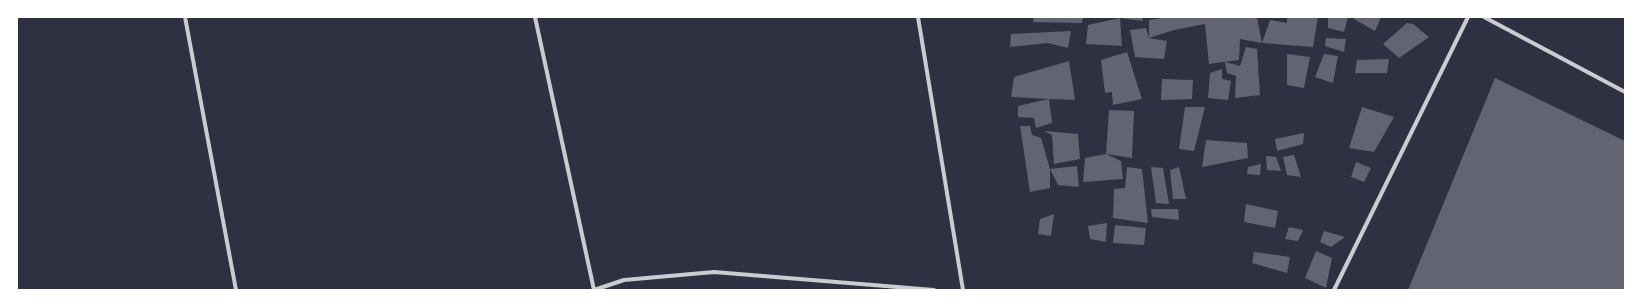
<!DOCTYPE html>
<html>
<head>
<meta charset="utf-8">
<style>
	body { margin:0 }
	#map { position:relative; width:1642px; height:307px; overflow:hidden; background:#2d3142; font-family:"Varela Round",sans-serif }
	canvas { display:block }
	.frame { position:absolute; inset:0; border:18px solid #fff; pointer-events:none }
</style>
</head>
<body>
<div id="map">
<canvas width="1642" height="307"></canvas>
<div class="frame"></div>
</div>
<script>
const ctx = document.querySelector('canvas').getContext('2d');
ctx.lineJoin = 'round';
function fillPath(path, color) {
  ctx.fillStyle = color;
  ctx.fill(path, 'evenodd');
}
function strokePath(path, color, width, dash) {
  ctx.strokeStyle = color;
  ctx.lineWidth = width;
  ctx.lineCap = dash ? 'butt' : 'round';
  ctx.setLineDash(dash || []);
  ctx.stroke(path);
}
fillPath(new Path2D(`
	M1034,17H1083L1082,23L1033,22Z
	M1121,17H1142L1143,21L1120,18Z
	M1167,17H1257L1262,43L1240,39L1239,60L1209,64L1205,24L1174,30L1149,38V20Z
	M1287,17H1318L1313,47L1262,43L1270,20L1287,23Z
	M1328,17H1348L1344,32L1328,28Z
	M1355,17H1381L1375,31L1354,19Z
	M1120,18L1122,46L1086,44L1088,25Z
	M1407,23L1413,24L1429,37L1399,58L1383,44Z
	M1146,28L1149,38L1167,41L1164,59L1135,57L1130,30Z
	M1071,31L1068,48L1048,43L1010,47L1011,34Z
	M1326,38L1346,39L1344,52L1325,46Z
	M1246,47L1257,49L1260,95L1235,98L1236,76L1227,73L1225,62L1240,66Z
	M1127,52L1142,99L1113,105L1112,92L1105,93L1101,60Z
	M1287,54L1310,57L1304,88L1287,85Z
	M1324,54L1338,56L1333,83L1315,77Z
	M1389,59L1387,73H1355L1357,60Z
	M1069,61L1075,100L1049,99L1052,123L1036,128L1034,118L1018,117V106L1049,99L1011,97L1014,77Z
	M1222,69V79L1231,81L1228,100L1208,98L1210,73Z
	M1495,78L1625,141V290H1408Z
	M1162,79L1193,80L1192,99L1161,100Z
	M1185,107H1205L1194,151L1179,149Z
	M1362,107L1394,117L1374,152L1349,148Z
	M1109,110L1134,111L1132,158L1106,154Z
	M1020,126H1030L1032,135L1041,138L1050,169V188L1030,192Z
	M1044,131L1078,134L1080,159L1054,164L1052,135Z
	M1304,133L1303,144L1277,151L1275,139Z
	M1206,140L1247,143L1248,158L1202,167Z
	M1106,154L1121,161L1123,179L1083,182L1085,158Z
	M1294,155L1301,177L1287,175L1283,157Z
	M1266,156L1276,157L1281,171L1267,170Z
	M1356,162L1371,168L1364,182L1351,177Z
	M1261,164L1260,175L1247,174L1248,167Z
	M1077,166L1079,187L1058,185L1050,169Z
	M1127,167L1142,169L1148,223L1113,218L1114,189L1125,188Z
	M1151,167L1163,168L1169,204L1156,203Z
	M1179,167L1186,199H1173L1170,170Z
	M1246,204L1278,211L1275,228L1244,222Z
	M1151,209H1178L1179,220L1152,217Z
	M1054,214L1051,236L1038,234L1040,219Z
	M1107,223L1106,242L1090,239L1088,226Z
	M1115,225L1146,228L1144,245L1113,243Z
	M1289,227L1303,230L1298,241L1285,239Z
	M1324,231L1345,237L1331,247L1320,242Z
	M1316,251L1332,258L1326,288L1305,278Z
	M1254,252L1290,257L1287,273L1252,263Z`), '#626471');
strokePath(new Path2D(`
	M185,17L236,290
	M535,17L594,290
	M918,17L963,290
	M1484,17L1625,92
	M594,290L624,280L714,272L934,290
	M1334,290L1468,17`), '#caccd0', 4);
</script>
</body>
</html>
